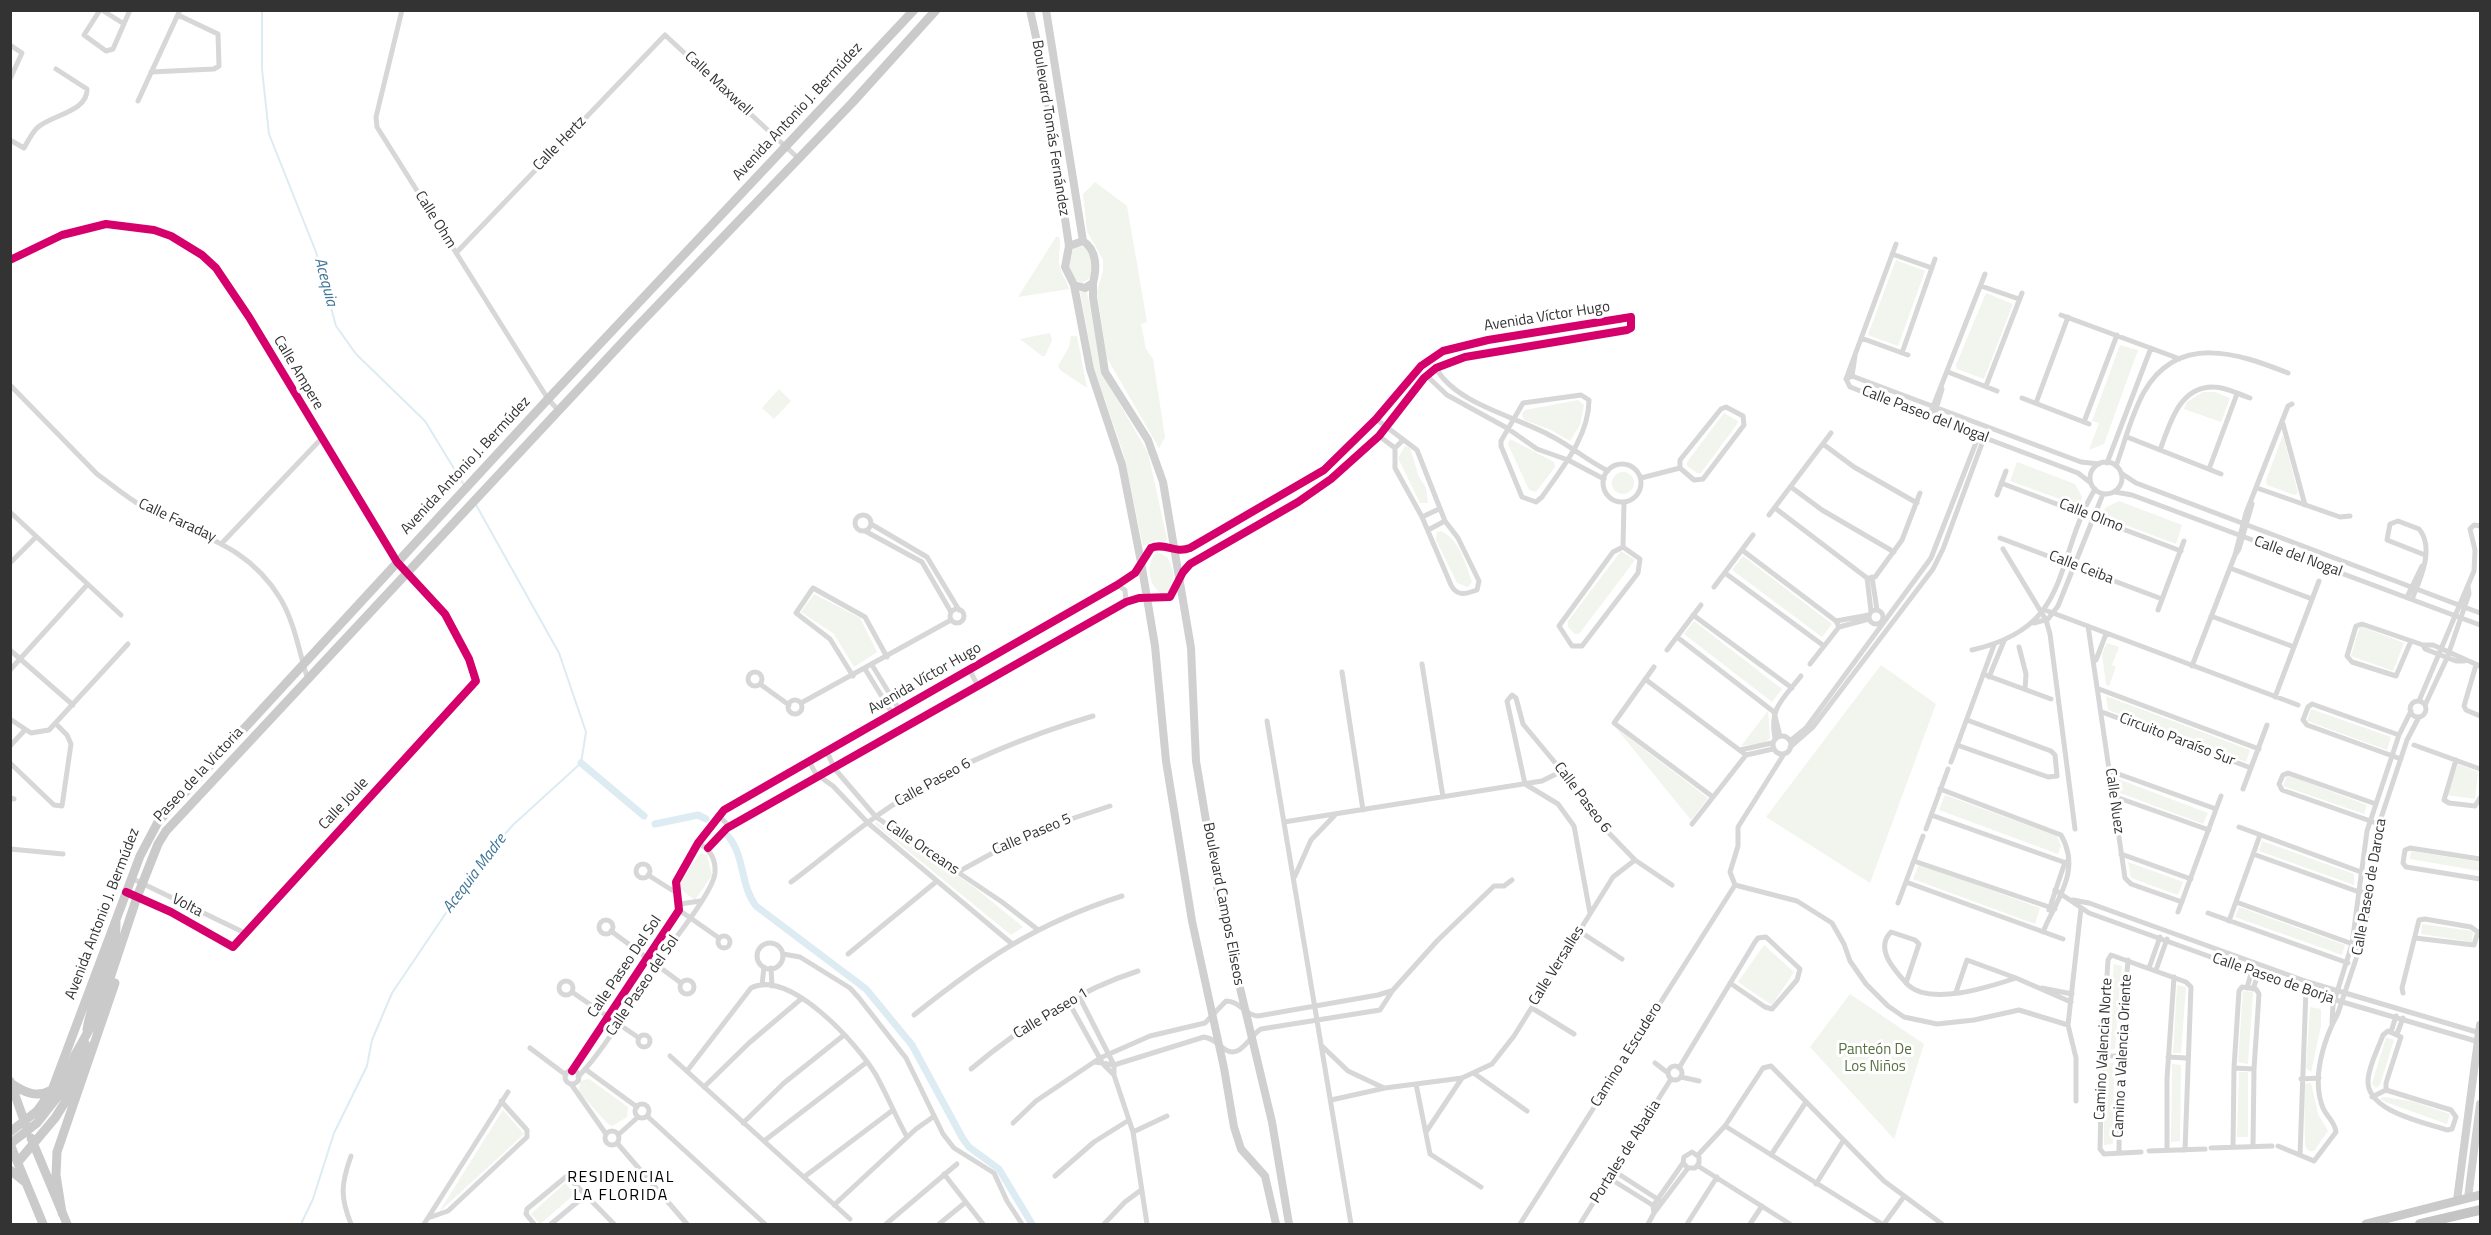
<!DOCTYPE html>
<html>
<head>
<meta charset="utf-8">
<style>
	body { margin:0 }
	#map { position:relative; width:2491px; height:1235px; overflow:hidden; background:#fff; font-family:"Titillium Web",sans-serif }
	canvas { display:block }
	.frame { position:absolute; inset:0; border:12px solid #333; pointer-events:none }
</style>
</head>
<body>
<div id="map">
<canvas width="2491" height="1235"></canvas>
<div class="frame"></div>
</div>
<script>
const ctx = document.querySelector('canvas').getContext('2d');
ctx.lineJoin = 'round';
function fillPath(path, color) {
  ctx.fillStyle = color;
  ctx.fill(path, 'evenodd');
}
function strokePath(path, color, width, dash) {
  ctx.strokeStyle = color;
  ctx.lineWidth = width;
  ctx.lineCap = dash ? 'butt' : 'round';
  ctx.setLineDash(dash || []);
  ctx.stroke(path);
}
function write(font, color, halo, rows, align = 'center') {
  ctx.font = font + ' "Titillium Web",sans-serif';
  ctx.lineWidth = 6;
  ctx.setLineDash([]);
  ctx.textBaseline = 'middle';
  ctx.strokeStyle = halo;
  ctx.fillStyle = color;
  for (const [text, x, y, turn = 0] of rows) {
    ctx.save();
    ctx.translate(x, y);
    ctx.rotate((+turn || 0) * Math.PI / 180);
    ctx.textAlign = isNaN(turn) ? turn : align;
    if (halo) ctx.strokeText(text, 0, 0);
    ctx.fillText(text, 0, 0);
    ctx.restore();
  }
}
fillPath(new Path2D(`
	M1095,182L1127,206L1147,322L1141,324L1146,349L1153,359L1165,437L1159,448L1107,358L1097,292L1103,271V260L1087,231L1083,194Z
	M1056,237H1059C1062,246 1058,253 1059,262C1060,273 1066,279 1069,289L1018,297Z
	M1081,246C1093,251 1092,265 1091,277L1082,283L1075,280L1068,263L1073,248Z
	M1896,260L1925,271L1898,346L1868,335Z
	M1080,291L1087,292L1103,375L1148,453L1167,539L1165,542L1157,540L1143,546L1123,452L1094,369Z
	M1986,293L2013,304L1984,379L1957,369L1956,365Z
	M1050,333L1052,340L1045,356H1042L1020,339Z
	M1071,336H1077L1087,388L1060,370L1058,366L1069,347Z
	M2120,345L2138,350L2104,444L2089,450L2099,423L2092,421Z
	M779,389L791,401L774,419L762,408Z
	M2203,392H2215L2230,398L2221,422L2184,409L2187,402Z
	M1578,400L1584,405L1580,425L1570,441L1549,429L1524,420L1522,414L1525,410Z
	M1724,413L1738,421L1737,424L1701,473H1697L1687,466V462Z
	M2283,435L2298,493L2294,495L2267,485L2266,480Z
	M1510,439L1554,462L1555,467L1536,492L1529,490L1508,444Z
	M1405,446L1410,448L1419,477L1426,488L1428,503H1420L1398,458Z
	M2017,462L2075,484L2082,497L2079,506L2010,481Z
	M1612 483a11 11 0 1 1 22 0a11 11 0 1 1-22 0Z
	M2119,501L2182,525L2176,544L2102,516L2105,508Z
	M1441,531C1460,540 1465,563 1472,582L1468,587L1457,583L1436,540L1437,532Z
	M1621,551L1635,560L1579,634H1575L1568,627V621Z
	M1157,552L1167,557C1174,569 1178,585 1165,595C1149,590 1144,563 1157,552Z
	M1743,556L1832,624L1822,637L1732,570Z
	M814,594L860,618L877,652L854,667L834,634L801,612Z
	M1694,621L1782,689L1772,702L1684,634Z
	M2360,626L2404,643L2393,671L2351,656Z
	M2107,643L2119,647L2112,665L2116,667L2109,686L2106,684L2102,654Z
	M1881,665L1936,704L1870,883L1766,817Z
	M2106,696L2250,750L2246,762L2108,710Z
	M2311,709L2391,737L2387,750L2307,721Z
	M1768,711L1770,738L1765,743L1741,746Z
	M1616,728L1708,798L1691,820Z
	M2458,764L2478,772L2475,799L2447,795Z
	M2287,775L2367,805L2364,814L2283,786Z
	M2118,779L2208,813L2203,824L2120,793Z
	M1945,795L2057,836L2061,846L2058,854L1939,810Z
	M876,822L974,887L1023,927L1011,935L875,824Z
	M2262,841L2354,874V885L2259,851Z
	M2411,851L2480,862V871L2410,859Z
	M700,853L707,855L712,875L695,900L677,887Z
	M2128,862L2183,882L2178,895L2131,878Z
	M1919,864L2040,908L2035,924L1913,879Z
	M2239,907L2345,945L2342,955L2235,917Z
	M2422,924L2473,931L2472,942L2421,934Z
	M1764,945L1794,972L1772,1005L1738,982Z
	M2114,964L2122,966L2115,1049L2105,1050Z
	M2177,985L2186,987L2181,1053H2173Z
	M2243,991L2253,992L2248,1064L2238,1062Z
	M1850,994L1924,1044L1894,1139L1810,1047Z
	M2310,1007L2321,1009V1026L2311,1072L2306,1068Z
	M2386,1037L2394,1040L2380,1085L2376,1088L2372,1084Z
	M2104,1063H2114L2113,1144L2104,1145Z
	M2172,1064L2181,1065L2180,1141L2171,1142Z
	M2239,1072H2248V1137H2237Z
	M589,1079L628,1107L627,1117L612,1126L608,1124L579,1092L580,1081Z
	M2311,1083L2318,1114L2328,1131L2314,1151H2309L2305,1146L2304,1084Z
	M2383,1097L2411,1101L2450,1114L2447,1124L2388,1103L2380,1099Z
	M503,1110L524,1134L439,1212Z
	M565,1183L575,1194L540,1224L531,1214Z`), '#f1f5ed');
strokePath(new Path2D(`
	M262,10V69L269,134L316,252L336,326L356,354L425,421L464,485
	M301,1224L313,1199L334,1133L367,1066L372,1040L392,993L483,858L514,824L581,763L586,732L559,653L475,503`), '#ddebf3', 2);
strokePath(new Path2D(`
	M581,763L644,816
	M655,824L698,815L706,819
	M728,836C745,856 740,885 756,906L866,989L912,1045L963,1139L969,1147L999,1169L1032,1224`), '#ddebf3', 7);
strokePath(new Path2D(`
	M100,10L84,35L106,51L113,49L130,10
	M102,10L124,24
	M402,10L376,117L377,127L548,399L559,411
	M10,45L22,53L10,79
	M151,72L214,69L219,66L218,34L178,15
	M138,101L180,10
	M10,140L24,148C28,141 32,133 37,128C50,115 88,112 87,89L56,69
	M456,253L665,35L798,158
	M1892,254L1932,268
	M10,260L62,235L106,224L154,230L171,236L202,255L216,268L249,317L397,562L445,614L469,659L476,681L233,947L171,912L134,896
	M1981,286L2019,299
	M2061,315L2180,359
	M1861,338L1908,355
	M1902,353L1935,259
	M1436,368C1456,405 1519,417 1553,437C1572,447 1588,461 1608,471
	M1948,372L1997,391
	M1427,376L1447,395L1507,428L1537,449L1568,460L1604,479
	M1852,376L1855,356
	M1846,379L1852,376L2081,462L2099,464
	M1846,379L1850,387L2078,473L2091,483
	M1846,379L1896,244
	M10,385L97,474C115,487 133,503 154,513C204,538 248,546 280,598C295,623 299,652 308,680
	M1986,386L2022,293
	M1581,395L1589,400C1589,436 1562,468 1542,497L1536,502L1522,497L1501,446V441L1523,403Z
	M2022,398L2089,424
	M2036,403L2068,317
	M1726,407L1743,416L1744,425L1703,479L1694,480L1680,468V460L1721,409Z
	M1929,417L1985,274
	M1376,419L1417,450L1445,521L1458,538L1479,581L1477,590C1466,594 1457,597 1451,585L1422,517L1395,468V448L1403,440
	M1933,419L1942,389
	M2084,422L2117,335
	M2283,424L2305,505
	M1379,436L1395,448
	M2127,437L2221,474
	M1823,444L1854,467L1917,503
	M2160,450C2170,424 2179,386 2214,387C2226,387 2238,394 2250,398
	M2090 478a16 16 0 1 1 32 0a16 16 0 1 1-32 0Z
	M2107,463L2151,348
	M1603 483a19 19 0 1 1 38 0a19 19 0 1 1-38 0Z
	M2116,466C2125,442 2131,415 2144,392C2178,333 2238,353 2288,373
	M2209,469L2237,394
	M2121,473L2136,483L2480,613
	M1641,478L1680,468
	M2001,483L2181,551
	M1791,487L1822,510L1894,552
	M2257,488L2340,517L2350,516
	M2115,492L2132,495L2480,625
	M1997,495L2006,471
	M1775,508L1867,578L1871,611
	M10,512L121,615
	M855 523a8 8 0 1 1 16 0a8 8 0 1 1-16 0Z
	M1769,515L1831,433
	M1422,517L1439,509
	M871,524L927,557L959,610
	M1428,530L1445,521
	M865,531L922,562L951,612
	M2000,538L2162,599
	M223,542L321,439
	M1623,547L1640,559L1638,573L1582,646H1572L1559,626L1613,552Z
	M1623,547L1624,502
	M2003,549L2046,620L2050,634L2075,829
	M1742,550L1836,621L1839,627
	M2235,555L2246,513L2288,406L2292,404
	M10,563L36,537
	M2230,568L2312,599
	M1725,573L1824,646
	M1872,577L1877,610
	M1867,578L1875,577L1902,540L1920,493
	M1117,585L1125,590L1126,602
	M1714,587L1753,535
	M2407,597L2422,566
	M2412,599C2420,580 2435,548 2419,529L2398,521L2390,524L2387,540L2425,555
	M950 616a7 7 0 1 1 14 0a7 7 0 1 1-14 0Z
	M1869 617a7 7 0 1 1 14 0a7 7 0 1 1-14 0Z
	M2045,610L2298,705
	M2158,610L2184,541
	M1693,615L1792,688
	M2211,616L2294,647
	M1836,621L1869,615
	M2034,623L2048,619L2058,606L2103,494
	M2088,626L2125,878L2131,884L2182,902
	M1677,637L1774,712L1780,736
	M2411,641L2396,676L2352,662L2347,656L2356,626L2362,624L2423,645H2433L2480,666
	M2423,645L2425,649L2456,661H2464
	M2019,647L2026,674L2025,689
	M10,650L73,705
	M1667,650L1701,605
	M1972,650C2074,627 2052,562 2095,489
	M2096,660L2106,634
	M1422,664L1443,797
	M1810,664L1839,627L1869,619
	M872,665L899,709
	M2476,665L2464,706L2466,710L2480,716
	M2192,666L2235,555L2239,549L2252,504
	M1654,667L1614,723L1713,797
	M865,669L892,713
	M969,669L978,686
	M10,670L87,585
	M1342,672L1363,810
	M748 679a7 7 0 1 1 14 0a7 7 0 1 1-14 0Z
	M1983,674L2051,699
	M853,676L830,639L796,613L813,588L865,617L887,657
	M1989,677L2004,641
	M1645,679L1746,755
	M760,684L789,705
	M2099,689L2259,749
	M2275,697L2319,581
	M788 707a7 7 0 1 1 14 0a7 7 0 1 1-14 0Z
	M2419,701L2474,571L2475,550L2470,529L2474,525L2480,526
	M2410 709a8 8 0 1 1 16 0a8 8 0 1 1-16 0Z
	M801,703L951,620
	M2425,705L2447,658L2469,594L2468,586
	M2102,712L2251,768
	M10,719L31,733L49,730L128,644
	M1267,721L1351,1224
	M2399,735L2312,704L2308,707L2303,720L2307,725L2401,759
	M1773 745a9 9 0 1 1 18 0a9 9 0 1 1-18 0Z
	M1775,738C1769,708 1783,699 1801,676
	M1790,741L1806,728L1931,558L1979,435
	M1957,745L2048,777L2057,776L2055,755L2051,751L1967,720
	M2414,745L2480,769
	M10,746L24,731
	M1790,747L1813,727L1933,569L1943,549L1984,438
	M1740,750L1772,743
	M823,752L829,756L834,768L876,817L1002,902L1037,929
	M811,759V765L816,774L833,786L868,823L1011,943
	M2456,760L2444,800L2449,803L2475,806L2480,798
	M1951,762L1994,645
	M10,763L54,805L62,806L71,744L67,735L56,724
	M2110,771L2216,809
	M1525,784L1507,701L1512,695L1516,698L1523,724L1562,771L1604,828L1635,860L1672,885
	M1525,784L1558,804L1574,826L1590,913
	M1940,789L2061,835C2082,871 2056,900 2043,932
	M2243,789L2267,725
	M2113,796L2209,830
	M10,798L14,799
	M2376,804L2288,773L2283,775L2279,784L2282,790L2379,824
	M718,815L730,827
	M1931,815L2069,864
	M1284,822L1542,781L1562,771
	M1692,824L1746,755L1773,749
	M2239,827L2361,872
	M1926,829L1948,769
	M10,849L63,854
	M2121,854L2191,879
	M2253,854L2359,892H2369
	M2480,859L2410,848L2405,850L2403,863L2406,867L2480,879
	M1914,861L2055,909
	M636 871a7 7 0 1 1 14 0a7 7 0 1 1-14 0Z
	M958,872L1029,833L1110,806
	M648,875L675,892
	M1295,876L1311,840L1335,815
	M131,878L245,933
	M791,882C831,852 869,818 912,793C969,759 1030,735 1093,716
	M1906,882L2063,939
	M1735,885L1797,901L1832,923L1844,944L1850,961L1866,984L1888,1006L1904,1017L1937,1024L1974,1020L2019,1010L2068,1025
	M1735,885L1730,872L1738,846V827L1784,754
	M2055,890L2089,913L2305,991L2479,1042
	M2073,900L2089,903L2308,982L2480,1033
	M2236,902L2361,947
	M1898,903L1923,836
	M680,904L700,901
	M679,910L719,938
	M2049,910L2065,862
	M2178,912L2221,796
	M2208,913L2348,963
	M599 927a7 7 0 1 1 14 0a7 7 0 1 1-14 0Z
	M2229,921L2260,835
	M611,931L681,983
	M1579,931L1622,959
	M718 942a6 6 0 1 1 12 0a6 6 0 1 1-12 0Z
	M757 956a13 13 0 1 1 26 0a13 13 0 1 1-26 0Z
	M783,954L800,957L850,988L859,998L906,1058L943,1134L954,1148L994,1173L1007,1201L1022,1224
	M848,954L937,881
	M771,968L772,986
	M2149,968L2160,937
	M2156,970L2167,939
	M680 987a7 7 0 1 1 14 0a7 7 0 1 1-14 0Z
	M559 988a7 7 0 1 1 14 0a7 7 0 1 1-14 0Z
	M1906,983L1919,944L1915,940L1891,932C1874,949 1895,971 1908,985C1931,1006 1989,987 2016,978L2071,1002
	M762,985L764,967
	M2042,988L2072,994
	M2247,988L2252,970
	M2253,989L2259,972
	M572,992L639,1038
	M1956,992L1967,960L2016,978
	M2403,993L2402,988L2419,920L2425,919L2471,927L2478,932L2474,945L2415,938
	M1079,996L1114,1065V1075L1133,1132L1147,1224
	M1068,1001L1103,1064L1114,1075
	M1532,1008L1574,1034
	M914,1015C984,959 1035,924 1122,896
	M2332,1023L2333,1005L2352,944L2367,831L2399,735L2411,711
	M2388,1031L2401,1037L2386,1083V1090L2451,1110L2456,1117L2452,1129L2447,1130C2423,1122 2366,1111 2368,1080C2369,1065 2378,1049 2383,1035Z
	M2391,1032L2396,1016
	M2397,1034L2403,1018
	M638 1041a6 6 0 1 1 12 0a6 6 0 1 1-12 0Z
	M1323,1047L1348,1071L1384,1088
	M530,1048L566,1075
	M670,1056L850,1219
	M2102,1056H2120
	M2168,1057L2186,1058
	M1095,1062L1114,1065L1204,1037C1215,1039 1217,1044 1226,1050C1241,1059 1250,1035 1261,1029L1380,1010L1393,990L1437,941L1494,886H1504L1512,880
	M1655,1063L1668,1073
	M1668 1073a7 7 0 1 1 14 0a7 7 0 1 1-14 0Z
	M1679,1068L1755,942L1758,938L1766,937L1800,969L1797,980L1772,1009L1765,1007L1730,983
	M2234,1068L2254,1069
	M585,1069L637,1107
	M971,1069C1021,1027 1076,991 1138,971
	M565 1077a7 7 0 1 1 14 0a7 7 0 1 1-14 0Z
	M572,1071L679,910L676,882L698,843L724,810L1117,585L1135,573L1151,548C1164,542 1175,554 1190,548L1324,470L1376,419L1421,366L1443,351L1488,340L1631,317V328L1627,330L1465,357L1436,368L1424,378L1379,436L1331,479L1298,502L1190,564L1183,572L1170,597L1139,598L1126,602L727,828L708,848
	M687,1071L751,988C789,968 858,1044 876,1075C887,1095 896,1117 907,1137
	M1475,1074L1527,1111
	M578,1077C609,1044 630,1003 655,966C668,947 713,893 715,873C716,859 710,849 698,843
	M1681,1077L1699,1081
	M2301,1079L2319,1078
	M571,1084L606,1134
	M1416,1084L1430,1154L1481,1187
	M704,1087L749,1043L801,999
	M2372,1097L2386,1090
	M1331,1100L1385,1088L1462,1078L1492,1064L1514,1036L1613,877L1635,860
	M2076,1101V1058L2068,1025L2081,908
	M635 1111a7 7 0 1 1 14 0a7 7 0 1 1-14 0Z
	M647,1116L765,1224
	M743,1123L784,1083L844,1035
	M1013,1123L1036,1101L1100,1058L1150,1036L1205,1023L1226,1001C1240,1001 1244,1015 1258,1016L1378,995L1391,991
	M1725,1126L1882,1224
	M605 1138a7 7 0 1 1 14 0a7 7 0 1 1-14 0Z
	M1133,1132L1167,1116
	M1426,1132L1462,1078
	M618,1135L638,1117
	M764,1141L867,1062
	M617,1143L687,1224
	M2278,1146L2314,1161L2336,1132C2335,1122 2327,1117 2323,1108C2311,1078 2324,1039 2338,1013L2365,932L2377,830L2407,740L2419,717
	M2233,1147L2234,1068L2239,991L2242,987L2256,989L2259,994L2254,1069L2253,1146
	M2211,1148L2272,1146
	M2167,1150V1079L2174,977
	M2149,1151L2205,1149
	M2141,1152L2104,1154L2100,1149L2102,1056L2108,960L2111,955L2186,982L2191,987L2185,1150
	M2119,1153L2120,1056L2128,960
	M1698,1155L1725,1126L1763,1068L1771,1066L1884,1181L1942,1224
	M1771,1155L1806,1102
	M2300,1155L2306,989
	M1698,1166L1790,1224
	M1614,1171L1659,1200
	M944,1174L983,1224
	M1055,1176L1094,1142L1129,1120
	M804,1177L893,1110
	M1609,1178L1654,1206
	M1816,1184L1843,1141
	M834,1205L916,1129L933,1117
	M1654,1213L1653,1206L1683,1163L1684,1157L1692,1152L1699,1157V1163L1695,1168H1688L1683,1163
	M428,1218L448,1211L527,1137V1130L501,1101
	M351,1224C340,1197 341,1184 351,1156
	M424,1224L508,1092
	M534,1224L526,1214L527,1209L567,1176L614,1224
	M551,1224L587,1194
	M886,1224L957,1164
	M939,1224L966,1202
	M1104,1224L1125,1202L1141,1190
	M1520,1224L1735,885
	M1580,1224L1671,1079
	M1648,1224L1654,1213L1688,1168
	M1687,1224L1717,1177
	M1750,1224L1762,1206
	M1884,1224L1903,1198`), '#d7d7d7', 5);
strokePath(new Path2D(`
	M1030,10L1043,69L1069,246
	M1046,10L1083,241
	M1083,241C1097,250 1097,268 1093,283L1085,288L1074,285L1065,267L1069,246Z
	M1093,283V297L1105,372L1148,440L1163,482L1191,648L1196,761L1220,904L1272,1122L1289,1224
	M1074,285L1090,369L1122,465L1141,562L1155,646L1166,761L1192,921L1224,1068L1234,1127L1241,1149L1265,1176L1276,1224
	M2468,1198L2480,1104
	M2457,1200L2480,1025`), '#d0d0d0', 8);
strokePath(new Path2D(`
	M87,1030C92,993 117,959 116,922
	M10,1081L26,1126
	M12,1084C25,1093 37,1098 52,1090
	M10,1132L37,1111L52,1090L140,856L158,822L548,399L914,10
	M31,1138L67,1224
	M10,1144L37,1123L59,1095L75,1055L98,1014L137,897L158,844L166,831L632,332L852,103L936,10
	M10,1144L43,1224
	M18,1162L55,1118L67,1099L85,1043
	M10,1170L25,1182
	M62,1213L56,1175L57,1152L115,983
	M2366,1224L2480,1195`), '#cacaca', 9);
strokePath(new Path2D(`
	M2420,1224L2480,1210`), '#c4c4c4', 10);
strokePath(new Path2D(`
	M10,260L62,235L106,224L154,230L171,236L202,255L216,268L249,317L397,562L445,614L469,659L476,681L233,947L171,912L126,892
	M572,1071L679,910L676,882L698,843L724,810L1117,585L1135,573L1151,548C1164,542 1175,554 1190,548L1324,470L1376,419L1421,366L1443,351L1488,340L1631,317V328L1627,330L1465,357L1436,368L1424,378L1379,436L1331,479L1298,502L1190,564L1183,572L1170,597L1139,598L1126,602L727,828L708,848`), '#d6006c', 8);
write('15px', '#333', '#fff', [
	["Calle Maxwell",718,84,43],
	["Avenida Antonio J. Bermúdez",798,112,-47],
	["Boulevard Tomás Fernández",1050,128,81],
	["Calle Hertz",560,144,-46],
	["Calle Ohm",435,220,58],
	["Avenida Víctor Hugo",1547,317,-9],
	["Calle Ampere",298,373,59],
	["Calle Paseo del Nogal",1925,415,21],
	["Avenida Antonio J. Bermúdez",466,466,-47],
	["Calle Olmo",2091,516,21],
	["Calle Faraday",177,521,25],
	["Calle del Nogal",2298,557,20],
	["Calle Ceiba",2081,568,21],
	["Avenida Víctor Hugo",925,679,-30],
	["Circuito Paraíso Sur",2177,740,21],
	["Paseo de la Victoria",199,775,-47],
	["Calle Paseo 6",933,783,-29],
	["Calle Paseo 6",1582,798,53],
	["Calle Nuez",2114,801,82],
	["Calle Joule",344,804,-47],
	["Calle Paseo 5",1032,835,-23],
	["Calle Orceans",922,848,34],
	["Calle Paseo de Daroca",2370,887,-80],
	["Boulevard Campos Eliseos",1223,904,79],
	["Volta",187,906,28],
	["Avenida Antonio J. Bermúdez",103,914,-69],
	["Calle Versalles",1557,966,-58],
	["Calle Paseo Del Sol",625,967,-56],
	["Calle Paseo de Borja",2273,979,19],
	["Calle Paseo del Sol",643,986,-56],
	["Calle Paseo 1",1051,1014,-31],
	["Camino Valencia Norte",2104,1049,-87],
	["Camino a Escudero",1627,1055,-58],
	["Camino a Valencia Oriente",2123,1056,-87],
	["Portales de Abadia",1626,1152,-58]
]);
write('15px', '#56703f', '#fff', [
	["Panteón De",1875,1050],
	["Los Niños",1875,1067]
]);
write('italic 16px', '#3f7597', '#fff', [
	["Acequia",325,282,75],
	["Acequia Madre",475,874,-53]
]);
ctx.letterSpacing = '1.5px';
write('16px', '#000', '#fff', [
	["RESIDENCIAL",621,1178],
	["LA FLORIDA",621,1196]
]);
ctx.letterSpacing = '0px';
</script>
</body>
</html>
